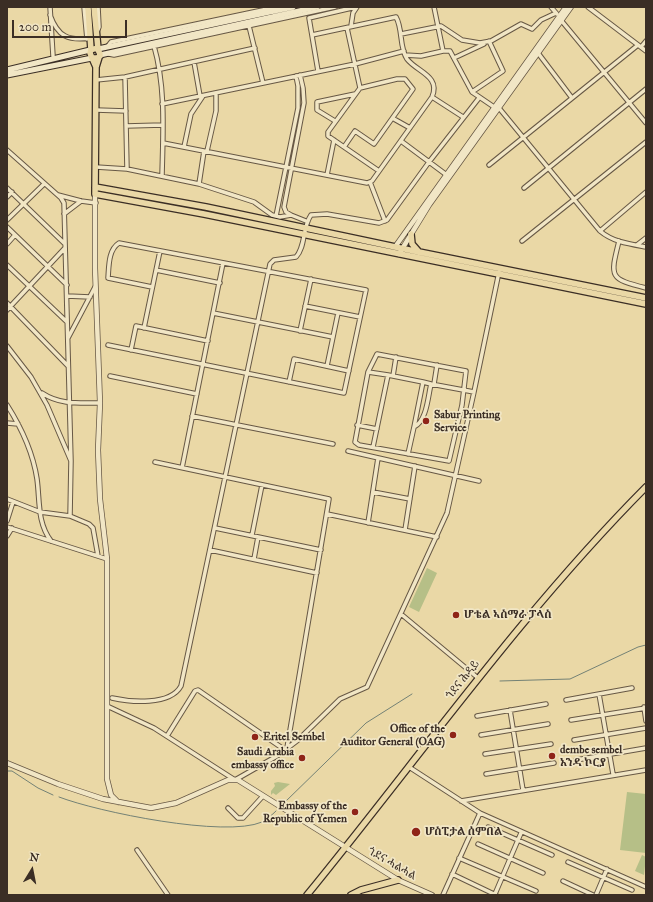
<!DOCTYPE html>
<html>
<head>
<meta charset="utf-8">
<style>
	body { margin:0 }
	#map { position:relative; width:653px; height:902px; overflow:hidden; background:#ead8a6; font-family:"IM FELL Great Primer",serif }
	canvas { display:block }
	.frame { position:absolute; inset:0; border:8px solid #3b2e25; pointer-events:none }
	.north { position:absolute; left:12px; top:850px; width:40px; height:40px; -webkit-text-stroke:3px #f1e6c5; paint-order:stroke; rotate:10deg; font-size:11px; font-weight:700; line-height:16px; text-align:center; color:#3b2e25 }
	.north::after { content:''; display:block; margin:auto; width:14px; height:18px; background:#3b2e25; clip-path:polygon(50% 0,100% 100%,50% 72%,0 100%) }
	.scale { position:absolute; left:12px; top:20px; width:115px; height:18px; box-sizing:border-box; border:2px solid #3b2e25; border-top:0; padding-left:5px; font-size:12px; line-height:14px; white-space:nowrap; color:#3b2e25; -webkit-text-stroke:3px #f1e6c5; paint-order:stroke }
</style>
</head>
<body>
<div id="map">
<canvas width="653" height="902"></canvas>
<div class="frame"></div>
<div class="north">N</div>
<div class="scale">200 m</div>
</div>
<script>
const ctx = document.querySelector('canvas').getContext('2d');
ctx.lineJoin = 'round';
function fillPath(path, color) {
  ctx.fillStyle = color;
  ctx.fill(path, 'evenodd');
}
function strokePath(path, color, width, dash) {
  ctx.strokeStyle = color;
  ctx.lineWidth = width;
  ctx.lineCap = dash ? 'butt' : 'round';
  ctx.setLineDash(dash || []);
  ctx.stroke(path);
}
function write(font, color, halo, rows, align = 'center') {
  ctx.font = font + ' "IM FELL Great Primer","Noto Serif Ethiopic",serif';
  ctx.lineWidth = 3.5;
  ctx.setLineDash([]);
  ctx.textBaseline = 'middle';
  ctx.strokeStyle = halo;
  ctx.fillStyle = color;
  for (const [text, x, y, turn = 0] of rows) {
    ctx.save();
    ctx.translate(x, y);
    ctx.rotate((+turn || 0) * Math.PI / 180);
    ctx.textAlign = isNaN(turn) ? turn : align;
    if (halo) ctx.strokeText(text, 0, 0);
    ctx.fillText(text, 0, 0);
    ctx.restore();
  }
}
fillPath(new Path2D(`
	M427,568L437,573L419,612L409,607Z
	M278,782L290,784L276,795L273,793L271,795V791L275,786L274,783Z
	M627,792L646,794V853L620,850Z
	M642,855L646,857L644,875L635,871Z`), '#b6bf87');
strokePath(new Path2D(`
	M500,681L570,679L638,647L646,645
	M7,771H12L38,788L53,795
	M59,797C98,812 225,838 262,822C267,819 272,815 276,811
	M284,803L366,723L412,694`), '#738175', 1);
const minor = new Path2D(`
	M50,7L53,56
	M84,7L87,39
	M434,7L443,51
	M551,7L557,14
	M588,7L646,51
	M50,15C58,37 68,41 91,38
	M560,19L646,123
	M249,26L263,83
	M351,26L353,13L357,7
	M347,28L360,88
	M97,32L99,27L98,7
	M401,34L441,26L462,40L480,43L491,41L521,24L532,29L541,20L556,13
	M154,46C166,88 163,132 162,176
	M107,47L111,42L277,7
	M641,47L646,41
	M538,53L572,98
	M109,54L114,55L335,7
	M405,55L421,56L443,51H450L472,92L494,107
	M454,58L484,44
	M194,62L200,96
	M318,71L309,18L356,7
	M125,77L127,169
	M96,80L125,77L255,48
	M472,92L503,71L489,41
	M432,97L463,117
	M162,104L355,64L404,51
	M499,108L600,231C613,242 629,244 646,247
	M96,110L126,111
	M394,119L410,128
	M335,121L317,110V102L355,94
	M126,126L163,125
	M401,141L448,176
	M163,143L367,183L372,181L432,97C441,76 417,72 407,59C399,47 403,29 396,17L312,35
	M184,147L191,114L203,96
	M344,147L355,131L374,144L413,89L405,79H397L360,88L328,132V136L379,171
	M7,150L61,198L64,203L71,461
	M207,151L216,111V93
	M489,165L638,45
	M96,167L127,169L199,184L254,202L272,215L280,217L291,215L306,221
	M327,175L334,140
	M370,182L385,221
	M199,184L204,151
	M7,188L65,244
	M524,188L646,89
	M58,195L81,201L96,203
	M7,197L12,192
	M64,214L81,201
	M291,215L286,212L284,207L304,103L303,88L300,75
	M276,216L298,108V86L296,76
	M7,220L44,184
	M7,227L67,285
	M600,231L646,192
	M522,241L646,142
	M619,241C610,277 609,279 646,288
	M7,244L15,235
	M637,245L646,238
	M7,265L67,322
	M156,270L220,283
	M67,296L90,297
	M7,303L68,366
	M305,306L360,317
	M7,310L65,248
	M213,313L333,337
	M144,328L160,251
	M300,331L311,279
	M68,338L95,287
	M108,345L344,393L366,290L119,243C108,250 109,267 108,278L152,287
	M7,346L31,377L47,405L71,461L70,516
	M131,350L136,326L208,341
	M377,354L466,371L462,405L449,461L359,445L355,442L368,372Z
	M327,366L338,313
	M368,372L388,375L373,447
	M388,375L423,382
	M110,376L197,394
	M393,376L396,357
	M289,382L294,359L349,371
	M434,384L437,365
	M42,393C60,405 79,403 100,403
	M7,405C21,427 33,453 37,479C40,501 37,522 51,541
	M192,416L333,444
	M7,423L18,424
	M357,425L377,429
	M414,427L423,382L431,384
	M348,451L479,481
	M408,454L414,427C427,421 428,396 431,384L474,392L499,272
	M155,462L329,499L287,748
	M182,468L223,263
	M373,492L410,499
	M7,499L40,512L70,516L89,524L93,528L98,556
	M327,514L437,537
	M7,521L13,502
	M368,523L378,458
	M7,527L107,559
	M215,528L321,550
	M405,530L415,466
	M252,535L262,485
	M7,536L12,528
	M210,550L317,573
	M254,559L258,537
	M401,614L478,678
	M599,694L613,774
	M112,698C130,702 170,706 181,686L270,264L274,260L296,257C306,246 302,228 311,215L327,214L379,223L387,220L429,162L479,98
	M566,700L632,688
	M107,706L154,728L235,780L277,756L298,740L340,699L367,687L447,513L474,392
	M644,707L646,721
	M510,710L523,790
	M477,716L546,704
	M571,720L646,708
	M481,735L548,724
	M167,736L195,691L198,690L285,750
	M574,740L646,728
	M485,754L551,744
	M576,760L646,748
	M409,767L480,813L646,887
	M486,774L554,763
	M461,801L646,770
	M228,808L238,818H243L263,796
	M488,827L552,855
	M478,844L543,873
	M137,850L168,895
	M459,858L536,891
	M568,862L632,890
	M452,874L496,895
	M563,881L593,895
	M495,894L521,833
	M443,895L480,813
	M596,895L607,869`);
const tertiary = new Path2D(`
	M95,194V268L100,403L98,450L100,499L107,559V779L111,795L118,802
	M395,247L566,7
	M399,254L429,205L571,7
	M7,763L58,784L103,799L151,808L176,803L228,780H238L398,880L432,895`);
const secondary = new Path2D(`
	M98,49L293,7
	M100,55L317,7
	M7,70L90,50
	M7,75L92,58`);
const primary = new Path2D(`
	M88,7L91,50
	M94,7L98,49
	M92,58L96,67L100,54L97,48L91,50L90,53L92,58H97L100,56
	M96,67L95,194L204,214L646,304
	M95,187L206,207L419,252L646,298
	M411,234L412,244L419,252
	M307,895C419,758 521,613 646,487
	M351,895L361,890L398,880`);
strokePath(minor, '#675845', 5.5);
strokePath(tertiary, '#675845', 6);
strokePath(secondary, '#3b2e25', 7);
strokePath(primary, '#3b2e25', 8);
strokePath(minor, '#f1e6c5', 3.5);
strokePath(tertiary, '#f1e6c5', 4.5);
strokePath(secondary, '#f1e6c5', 5);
strokePath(primary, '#ead8a6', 5.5);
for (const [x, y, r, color] of [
	[426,421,4,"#8f2418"],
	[456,615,4,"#8f2418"],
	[453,735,4,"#8f2418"],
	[255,737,4,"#8f2418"],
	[552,756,4,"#8f2418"],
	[302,758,4,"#8f2418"],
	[355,812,4,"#8f2418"],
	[416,832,5,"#8f2418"]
]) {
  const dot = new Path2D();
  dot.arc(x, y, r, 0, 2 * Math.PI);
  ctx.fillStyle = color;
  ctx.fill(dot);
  strokePath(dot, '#f1e6c5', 1.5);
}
write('bold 11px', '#3b2e25', '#f1e6c5', [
	["Sabur Printing",434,415],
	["Service",434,428],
	["ሆቴል ኣስማራ ፓላስ",464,615],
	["Office of the",445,729,"right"],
	["Auditor General (OAG)",445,742,"right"],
	["Eritel Sembel",263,737],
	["dembe sembel",560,750],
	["አንዳ ኮርያ",560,763],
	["Saudi Arabia",294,752,"right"],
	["embassy office",294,765,"right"],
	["Embassy of the",347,806,"right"],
	["Republic of Yemen",347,819,"right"],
	["ሆስፒታል ሰምበል",425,832]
], 'left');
write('11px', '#3b2e25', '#f1e6c5', [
	["ጎደና ሕዳይ",463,680,-51],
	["ጎደና ሓልሓል",392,864,30]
]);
</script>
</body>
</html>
